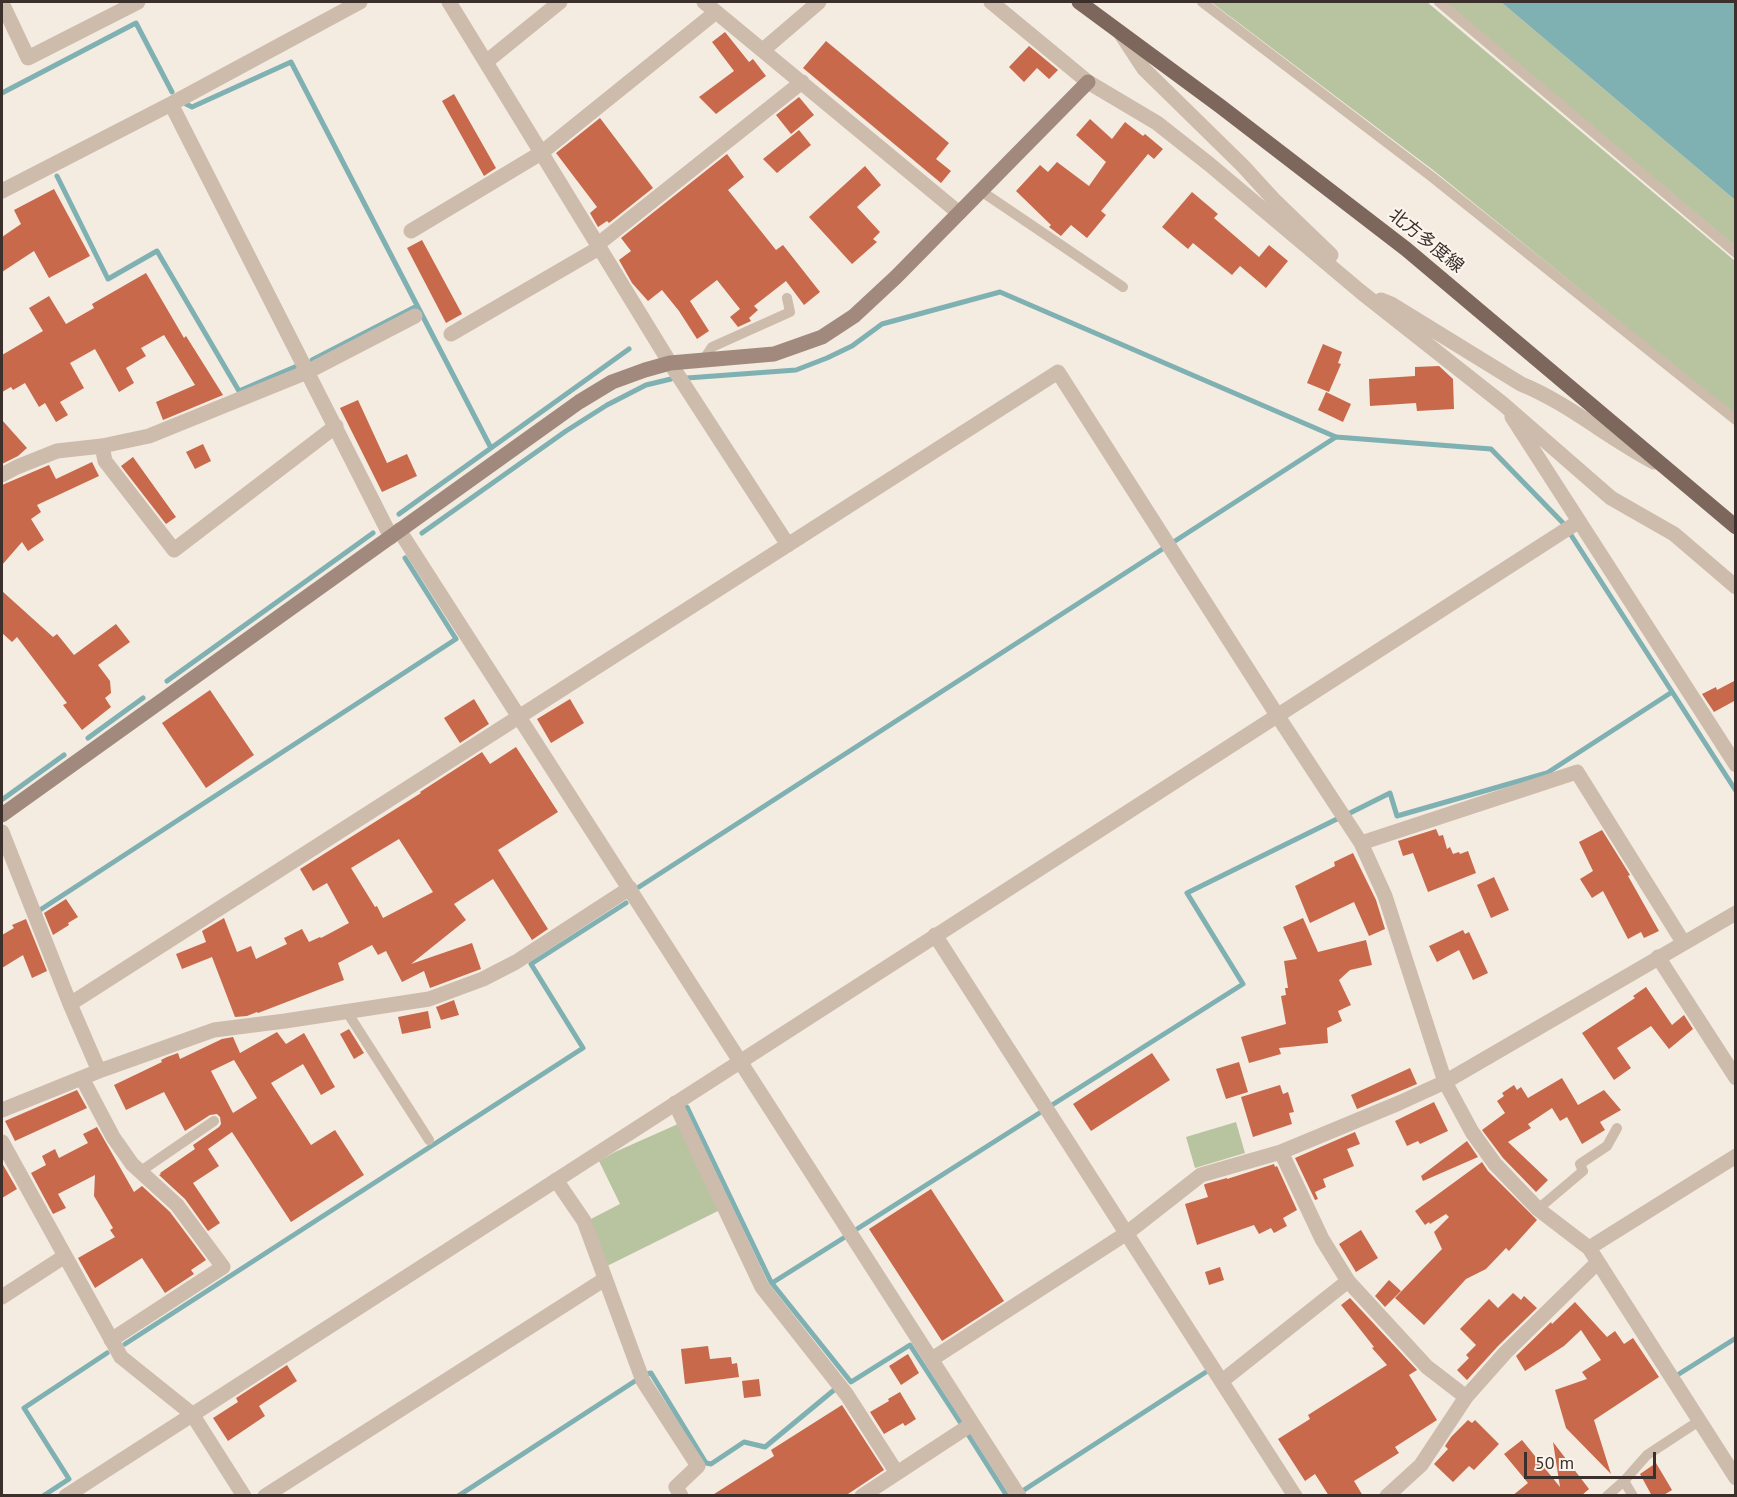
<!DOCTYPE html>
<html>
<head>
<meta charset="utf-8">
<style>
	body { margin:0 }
	#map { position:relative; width:1737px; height:1497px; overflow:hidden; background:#f4ebe1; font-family:"PT Sans",sans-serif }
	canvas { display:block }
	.frame { position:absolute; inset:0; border:3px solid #3b302b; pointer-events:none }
	.scale { position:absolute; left:1524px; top:1452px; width:132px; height:27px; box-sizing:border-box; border:3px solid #3b302b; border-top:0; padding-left:8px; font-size:18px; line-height:21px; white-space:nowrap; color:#3b302b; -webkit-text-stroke:4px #fbf5ee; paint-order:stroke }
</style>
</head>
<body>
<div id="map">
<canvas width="1737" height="1497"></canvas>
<div class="frame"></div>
<div class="scale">50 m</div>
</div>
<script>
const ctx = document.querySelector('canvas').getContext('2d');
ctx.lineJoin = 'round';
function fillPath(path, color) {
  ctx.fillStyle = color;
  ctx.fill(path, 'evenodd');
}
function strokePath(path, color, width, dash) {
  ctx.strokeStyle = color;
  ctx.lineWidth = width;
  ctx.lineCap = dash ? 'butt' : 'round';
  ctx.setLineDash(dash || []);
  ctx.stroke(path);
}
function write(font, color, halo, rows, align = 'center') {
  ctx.font = font + ' "PT Sans","Noto Sans JP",sans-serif';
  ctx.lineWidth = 4.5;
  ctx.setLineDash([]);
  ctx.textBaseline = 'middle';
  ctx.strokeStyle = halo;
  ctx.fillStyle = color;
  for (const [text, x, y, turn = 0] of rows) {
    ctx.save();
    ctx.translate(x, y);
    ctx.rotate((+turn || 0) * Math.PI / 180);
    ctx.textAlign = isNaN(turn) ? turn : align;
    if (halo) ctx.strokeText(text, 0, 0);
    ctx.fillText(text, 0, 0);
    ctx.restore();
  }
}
fillPath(new Path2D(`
	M1211,2H1427L1735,261V415L1433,170Z
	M1445,2H1501L1735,200V246Z
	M1236,1122L1245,1153L1195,1168L1186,1137Z
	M678,1124L720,1210L605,1267L589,1220L620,1204L599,1161L615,1152Z`), '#b8c4a0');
fillPath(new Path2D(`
	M1501,2H1735V200Z`), '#7fb0b2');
strokePath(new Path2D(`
	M2,93L136,23L172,92
	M186,104L192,107L291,62L491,448L399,514
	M57,176L108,279L157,251L239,391L297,366
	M312,360L417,306
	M687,378L796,370L827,358L852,346L882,324L1000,292L1336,437L1491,449L1563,523
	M491,448L629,349
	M422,533L566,431L607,405L646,385L671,379
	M1571,535L1736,791
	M1175,541L1336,437
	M167,681L373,533
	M88,738L143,698
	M3,799L64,755
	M1350,813L1390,793L1397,816L1547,773L1672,692
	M639,887L1164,548
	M40,910L456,639L405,558
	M1052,1105L1243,984L1187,893L1339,818
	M687,1107L771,1282L851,1382L910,1345L960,1422
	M857,1229L1041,1112
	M772,1283L845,1237
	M125,1344L583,1048L531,964L626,903
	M646,1374L651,1373L706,1463L711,1464L744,1442L765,1447L834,1390
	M1679,1374L1736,1338
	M969,1436L1007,1496
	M1024,1490L1206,1372
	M43,1496L69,1479L24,1408L107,1353
	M458,1496L635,1381`), '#7fb0b2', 5);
fillPath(new Path2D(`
	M725,32L749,62L753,59L766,76L716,114L699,97L734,71L712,42Z
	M826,41L949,143L936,159L951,171L941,183L803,68Z
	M1029,46L1058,70L1049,79L1037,68L1024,82L1009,67Z
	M454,94L496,168L484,176L442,101Z
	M799,97L814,115L791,134L776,115Z
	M600,118L653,188L609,223L607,221L598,227L590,213L597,207L556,153Z
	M1090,119L1112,139L1125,122L1143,136L1145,134L1163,149L1154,159L1148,154L1101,211L1106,215L1087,238L1071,225L1061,236L1049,227L1051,225L1016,191L1040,165L1048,172L1057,162L1089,186L1106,162L1076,135Z
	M799,130L811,145L777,173L763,159Z
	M727,154L744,177L728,190L776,250L783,245L820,292L804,305L786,281L754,306L758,310L749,318L751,321L738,327L730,317L740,309L717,280L690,301L709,331L697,339L679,311L662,290L648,301L632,283L619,260L631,251L621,238Z
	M865,166L881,185L857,207L880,232L873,239L877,242L852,264L809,217Z
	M54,189L90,256L49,278L34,251L2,272V237L21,224L14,210Z
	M1192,192L1218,214L1214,218L1259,257L1269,245L1288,261L1266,288L1240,266L1232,275L1193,243L1188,249L1162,227Z
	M422,240L462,314L446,323L407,248Z
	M146,273L184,338L186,336L223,395L163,420L156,402L195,385L164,335L141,348L146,356L126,368L134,383L119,392L95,349L70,363L84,388L60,402L68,415L56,422L45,403L39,407L25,383L13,390L11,387L2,392V355L43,331L29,308L49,296L66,324L94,308L92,304Z
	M1323,344L1342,352L1338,363L1341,364L1329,392L1307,383Z
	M1439,366L1453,379L1454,409L1417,411L1416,403L1370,406L1369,379L1415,376V367Z
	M1326,392L1351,404L1343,422L1318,410Z
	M358,400L387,463L407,454L417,476L382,492L340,408Z
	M2,420L27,448L18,456L2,464Z
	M203,444L211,461L195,469L186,452Z
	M133,457L176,517L166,524L121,466Z
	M92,462L99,476L37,505L41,512L31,519L44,540L28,551L22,542L2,565V485L49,465L56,479Z
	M2,591L53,637L57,634L74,655L116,624L130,642L98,665L110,681L111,693L105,698L111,707L82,730L63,705L67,703L17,637L12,642L2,633Z
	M1736,680V700L1714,712L1702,694L1716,687L1717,690Z
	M210,690L254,755L206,788L162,723Z
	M474,699L489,724L460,743L444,718Z
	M570,699L584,723L551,743L537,719Z
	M516,747L558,812L498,850L548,929L532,940L493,879L454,904L466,920L411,964L472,943L481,969L430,988L424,971L402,982L386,951L378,955L372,945L338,963L344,980L258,1013L257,1012L247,1016L235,1017L212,957L182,969L176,954L206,942L202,931L224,918L237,952L251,946L256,959L287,944L284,938L302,929L309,942L320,937L321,938L349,923L327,883L313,891L300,869L421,793L420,792L482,752L490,764ZM399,839L433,892L383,918L377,906L375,907L351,868Z
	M1436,829L1439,836L1443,835L1447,849L1450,847L1453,854L1459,852L1460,854L1468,851L1476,873L1428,892L1413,853L1403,856L1398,841Z
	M1602,830L1630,875L1628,876L1659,931L1644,938L1641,932L1628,939L1603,891L1592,898L1580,879L1593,871L1579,842Z
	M1353,853L1376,900L1385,929L1369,936L1354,902L1310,923L1295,886L1335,866L1334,862Z
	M1494,877L1509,910L1491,918L1477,885Z
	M66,899L78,917L68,923L69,925L53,935L44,913Z
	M1303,918L1318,952L1366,940L1372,965L1350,970L1339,980L1351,1005L1338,1011L1342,1021L1327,1028L1328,1043L1279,1048L1281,1054L1249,1063L1241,1037L1286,1024L1281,996L1286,995L1285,988H1288L1284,961L1297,959L1283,927Z
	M26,919L47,971L32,978L23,955L2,968V935L14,928L12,925Z
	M1463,930L1465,934L1469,932L1488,973L1473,980L1459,950L1437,962L1429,946Z
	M1646,987L1672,1025L1684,1015L1693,1029L1669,1049L1651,1026L1617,1048L1631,1068L1614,1080L1582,1033L1635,998L1633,996Z
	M454,1000L459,1015L441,1020L436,1007Z
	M428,1011L431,1028L402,1034L398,1017Z
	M349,1029L364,1053L354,1059L340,1034Z
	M277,1032L286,1044L304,1033L335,1087L321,1095L303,1064L271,1083L311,1145L335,1130L364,1175L291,1222L232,1132L208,1149L219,1166L193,1183L220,1223L208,1231L185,1199L159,1175L161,1174L160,1173L195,1149L193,1145L219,1127L221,1124L220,1117L217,1114L210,1115L185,1131L164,1092L126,1110L114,1085L162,1062L161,1060L167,1057L178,1053L180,1059L222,1039L233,1037L240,1053ZM234,1060L257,1098L233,1113L211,1071Z
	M1152,1053L1170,1080L1091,1131L1073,1104Z
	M1239,1062L1248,1092L1226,1099L1216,1069Z
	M1410,1068L1417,1084L1357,1109L1351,1095Z
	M1562,1078L1578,1105L1604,1090L1621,1110L1600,1122L1605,1130L1582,1144L1567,1117L1560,1121L1552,1108L1528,1124L1531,1128L1508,1142L1548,1180L1536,1192L1503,1158L1482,1130L1505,1113L1497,1101L1504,1096L1502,1093L1514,1085L1517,1090L1521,1087L1528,1098Z
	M1280,1085L1283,1094L1288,1092L1294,1112L1289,1113L1292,1124L1253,1137L1241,1097Z
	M77,1090L87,1108L15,1141L5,1121Z
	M1434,1102L1448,1131L1420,1144L1418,1141L1407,1146L1395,1121Z
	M97,1127L134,1192L142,1186L170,1212L206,1260L191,1270L194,1274L165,1293L142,1258L95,1288L78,1258L115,1237L110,1230L113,1228L94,1196L95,1175L58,1194L66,1208L53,1214L31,1173L46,1165L42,1156L55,1149L59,1158L88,1143L83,1134Z
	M1355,1132L1360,1144L1347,1149L1354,1166L1323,1179L1326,1187L1315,1192L1318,1199L1315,1200L1295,1158Z
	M1467,1141L1478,1157L1423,1181L1421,1176Z
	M1482,1162L1488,1171L1537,1220L1509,1251L1506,1248L1486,1269L1466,1279L1424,1325L1395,1298L1442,1249L1434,1232L1449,1217L1446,1214L1430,1224L1429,1222L1425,1225L1415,1211Z
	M2,1163L17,1189L2,1198Z
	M1274,1164L1275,1167L1277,1166L1297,1210L1283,1218L1287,1226L1274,1233L1271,1228L1259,1234L1254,1225L1197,1245L1185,1204L1208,1197L1204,1185L1205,1184L1227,1178V1179Z
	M931,1189L1004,1301L942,1341L869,1229Z
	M1361,1230L1378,1258L1356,1272L1339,1244Z
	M1220,1267L1224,1280L1209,1285L1205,1272Z
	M1389,1280L1401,1291L1385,1307L1375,1296Z
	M1513,1293L1521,1300L1524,1296L1537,1308L1498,1346L1467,1380L1457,1370L1469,1358L1466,1355L1476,1345L1460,1329L1489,1299L1498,1308Z
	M1350,1298L1417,1370L1409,1375L1437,1420L1395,1447L1399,1453L1354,1481L1363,1496H1329L1315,1474L1305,1481L1278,1439L1310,1419L1308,1415L1387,1365L1372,1348L1374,1347L1341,1305Z
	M1575,1302L1607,1337L1615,1331L1624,1344L1633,1338L1659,1377L1594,1420L1611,1474L1566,1428L1555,1390L1587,1379L1582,1372L1601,1360L1581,1330L1564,1346L1525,1371L1516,1356L1551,1322L1552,1324Z
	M708,1346L710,1359L731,1357L732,1364L737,1363L739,1377L685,1384L681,1349Z
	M908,1354L919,1373L901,1385L889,1366Z
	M287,1365L297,1381L259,1406L265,1416L228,1441L213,1418L238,1402L236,1398Z
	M759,1379L761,1396L744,1398L742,1381Z
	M900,1392L916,1419L905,1426L903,1423L884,1434L870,1412L889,1401L888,1399Z
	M842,1405L884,1470L845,1496H711L774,1456L771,1450Z
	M1468,1420L1472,1423L1475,1420L1499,1444L1474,1470L1469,1466L1453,1482L1434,1464L1448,1449L1445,1446L1451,1437Z
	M1522,1440L1560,1487L1553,1442L1589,1489L1581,1496H1512L1528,1483L1504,1454Z
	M1656,1463L1672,1490L1662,1496H1652L1640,1474Z`), '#c8694b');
strokePath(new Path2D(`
	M1202,2L1432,177L1736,420
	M1439,2L1736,253
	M981,191L1123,287
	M704,359L712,347L790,312L787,298
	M347,1012L429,1140
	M141,1171L214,1121
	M1538,1209L1583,1171L1580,1164L1607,1146L1617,1128
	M1624,1481L1633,1496
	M1607,1496L1624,1481L1647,1455L1699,1421`), '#cdbbac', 10);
strokePath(new Path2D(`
	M449,2L670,363L788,545
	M704,2L959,213
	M991,2L1088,82L1157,123L1209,164L1361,292L1503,404L1611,498L1674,534L1736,587
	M2,3L28,58L138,2
	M1121,34L1144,69L1243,166L1275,201L1331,255
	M763,50L819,2
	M486,62L560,2
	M171,104L391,537
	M2,191L171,104L360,2
	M411,231L541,153L716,12
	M597,245L802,82
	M1381,300L1391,304L1521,384C1568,403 1608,438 1654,462
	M451,334L599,248
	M1512,417L1736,765
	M102,446L105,461L174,550L336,426
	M2,475L17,467L57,451L102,446L149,436L307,372L415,316
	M399,530L1019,1496
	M2,832L70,1004L99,1071
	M1361,843L1577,772L1683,942
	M935,935L1295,1496
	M1658,957L1736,1078
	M70,1004L1058,372L1277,715L1361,843L1385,896L1445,1082L1472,1132L1495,1164L1538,1209L1589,1248L1736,1478
	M82,1078L113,1137L132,1164L177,1205L223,1267L111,1340
	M675,1103L762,1287L847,1395L897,1473
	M2,1110L99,1071L214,1030L285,1021L429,999L483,979L516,962L630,888
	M2,1142L121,1357L192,1414L244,1496
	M1281,1152L1322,1239L1348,1281L1427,1367L1466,1397
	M556,1180L584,1221L643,1381L698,1466L676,1487L681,1496
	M1589,1248L1736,1156
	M2,1297L65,1256
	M932,1359L1127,1233L1201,1175L1281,1152L1399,1103L1445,1082L1736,913
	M1222,1381L1348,1281
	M66,1496L1578,522
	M265,1496L605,1279
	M862,1496L972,1424
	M1387,1496L1421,1465L1466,1397L1505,1353L1598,1262`), '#cdbbac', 15);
strokePath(new Path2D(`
	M2,815L579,402L612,382L645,370L670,363L774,354L822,337L854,316L896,277L1088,82`), '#a18a7d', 15);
strokePath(new Path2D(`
	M1079,2L1220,106L1406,249L1736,527`), '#7d675c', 15);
write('18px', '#3b302b', '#fbf5ee', [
	["北方多度線",1426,241,39]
]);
</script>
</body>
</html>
